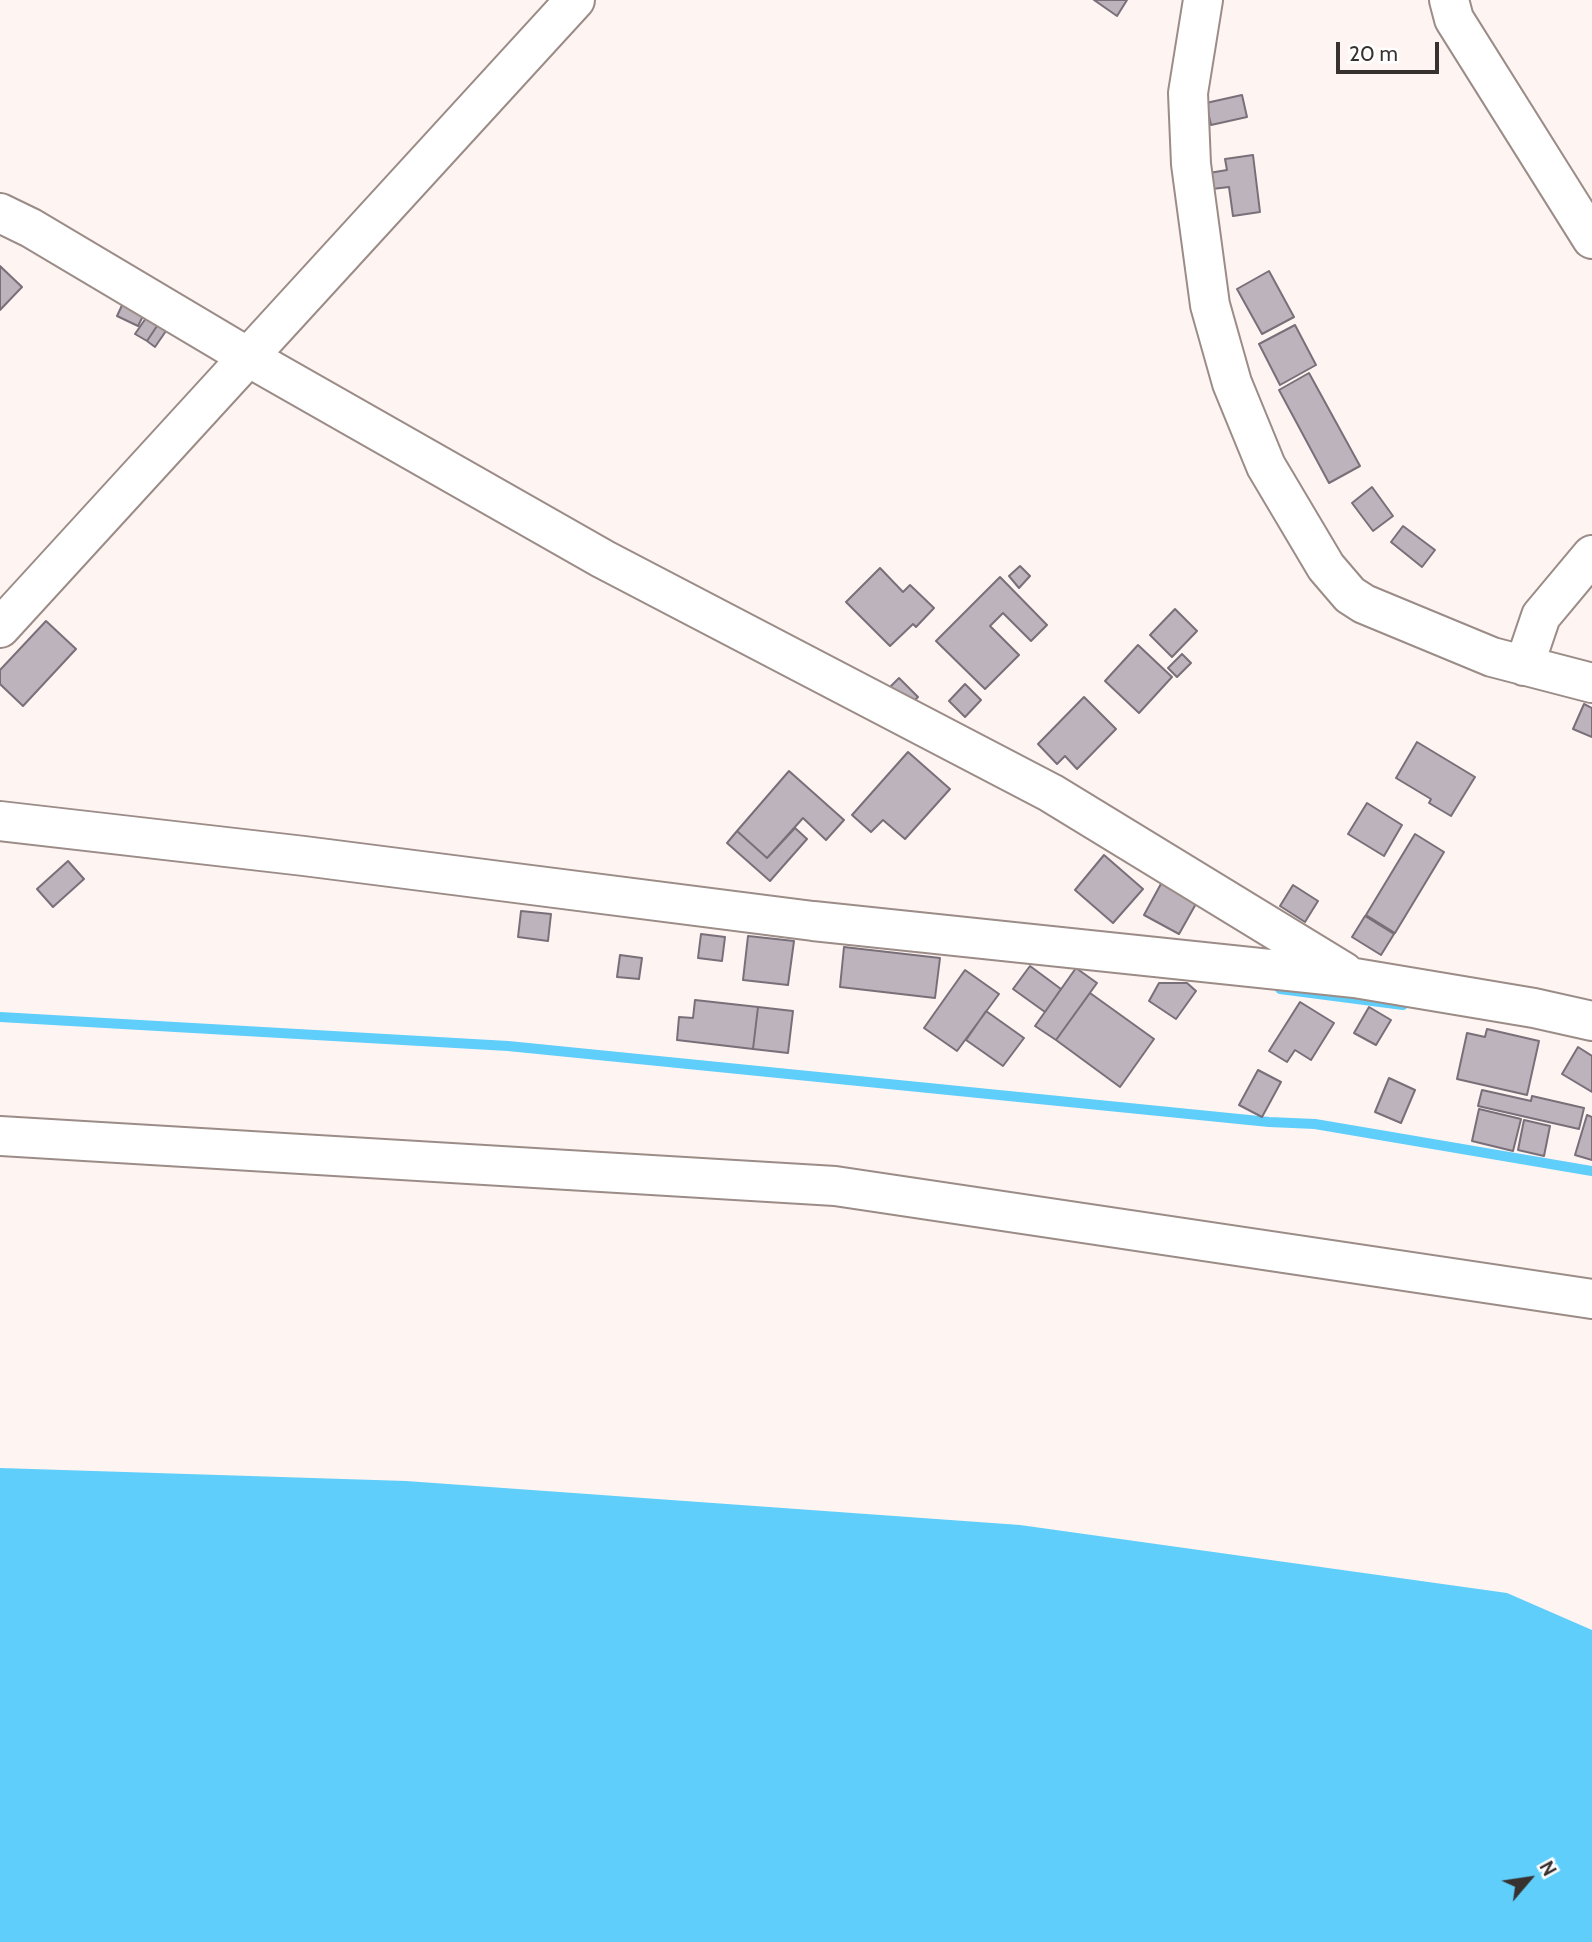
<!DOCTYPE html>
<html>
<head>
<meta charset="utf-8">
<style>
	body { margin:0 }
	#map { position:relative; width:1592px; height:1942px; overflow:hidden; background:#fef4f1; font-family:Cabin,sans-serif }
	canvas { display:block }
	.north { position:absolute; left:1494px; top:1844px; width:70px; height:70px; -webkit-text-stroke:5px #fff; paint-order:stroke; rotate:61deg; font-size:19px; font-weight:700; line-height:28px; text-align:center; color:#37312f }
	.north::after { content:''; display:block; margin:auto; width:24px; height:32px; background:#37312f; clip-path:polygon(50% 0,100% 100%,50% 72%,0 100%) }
	.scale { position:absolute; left:1336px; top:42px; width:103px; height:32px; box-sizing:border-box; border:4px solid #37312f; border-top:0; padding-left:9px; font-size:21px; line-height:24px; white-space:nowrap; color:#37312f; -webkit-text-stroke:5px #fff; paint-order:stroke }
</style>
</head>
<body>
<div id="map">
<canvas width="1592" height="1942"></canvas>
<div class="north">N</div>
<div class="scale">20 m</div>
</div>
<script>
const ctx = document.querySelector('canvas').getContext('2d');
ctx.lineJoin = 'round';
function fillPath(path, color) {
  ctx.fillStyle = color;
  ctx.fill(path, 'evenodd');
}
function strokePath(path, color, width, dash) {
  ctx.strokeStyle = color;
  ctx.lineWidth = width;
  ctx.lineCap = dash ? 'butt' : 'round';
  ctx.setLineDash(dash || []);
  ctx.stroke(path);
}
fillPath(new Path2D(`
	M0,1468L406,1481L1020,1525L1507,1593L1592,1630V1942H0Z`), '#5fcefb');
strokePath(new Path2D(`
	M1280,989L1403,1005
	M0,1017L508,1046L1269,1122L1315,1124L1592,1171`), '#5fcefb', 10);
const building = new Path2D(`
	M1094,0H1127L1117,16Z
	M1242,95L1247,117L1211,125L1206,103Z
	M1253,155L1260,212L1233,216L1229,187L1212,189L1209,173L1227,170L1225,159Z
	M0,266L22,287L0,310Z
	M1269,271L1294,317L1262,334L1237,289Z
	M124,301L145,312L138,326L117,316Z
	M148,315L159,323L147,341L135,334Z
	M159,323L168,328L155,347L147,341Z
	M1295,325L1316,365L1280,385L1259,344Z
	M1309,373L1360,466L1329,483L1279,390Z
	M1372,487L1393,516L1373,531L1352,503Z
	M1403,526L1435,550L1422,567L1391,542Z
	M1020,566L1030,576L1019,588L1009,576Z
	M880,568L903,592L910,585L934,608L916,627L913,624L890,646L846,602Z
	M1000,577L1047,625L1031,641L1003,613L990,626L1019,655L985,689L936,641Z
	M1175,609L1197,631L1172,657L1150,635Z
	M46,621L76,649L23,706L0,684V670Z
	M1138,645L1172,677L1139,713L1105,681Z
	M1182,654L1191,663L1177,677L1168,668Z
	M899,678L918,697L907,708L880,697Z
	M965,684L981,700L965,717L949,701Z
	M1084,697L1116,729L1077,769L1065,756L1057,764L1038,744Z
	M1584,704L1592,708V737L1573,729Z
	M1417,742L1475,777L1451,816L1429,803L1431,799L1396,778Z
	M908,752L950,789L905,839L883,820L871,832L852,815Z
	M789,771L844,820L826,840L803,818L767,858L737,831Z
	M1367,803L1402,825L1384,856L1348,834Z
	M795,828L807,839L770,881L727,843L737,831L767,858Z
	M1415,834L1444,852L1395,933L1366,915Z
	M1104,855L1143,889L1113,923L1075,890Z
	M68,861L84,879L53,907L37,889Z
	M1162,882L1197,902L1179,934L1144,915Z
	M1293,885L1318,901L1305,922L1280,906Z
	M521,911L551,914L548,941L518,937Z
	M1365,916L1394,934L1381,955L1352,937Z
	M701,934L725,937L722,961L698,958Z
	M748,936L794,941L788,985L743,980Z
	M844,947L940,958L935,998L840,987Z
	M620,955L642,958L639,979L617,977Z
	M1030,966L1061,989L1045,1012L1013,989Z
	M1076,968L1097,983L1056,1040L1035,1026Z
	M965,970L999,994L957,1051L924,1028Z
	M1159,983H1187L1196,991L1176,1019L1149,1001Z
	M1090,993L1154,1039L1120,1087L1056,1040Z
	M695,1000L758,1007L753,1049L677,1040L679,1017L693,1018Z
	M1300,1002L1334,1023L1311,1060L1295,1050L1287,1062L1269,1051Z
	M758,1007L793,1011L788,1053L753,1049Z
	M1369,1007L1391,1020L1376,1045L1354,1033Z
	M986,1011L1024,1038L1003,1066L966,1040Z
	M1487,1029L1539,1041L1527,1095L1457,1079L1467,1033L1485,1037Z
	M1578,1047L1592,1056V1092L1562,1074Z
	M1258,1070L1281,1082L1262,1117L1239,1105Z
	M1389,1078L1415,1090L1401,1123L1375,1112Z
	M1482,1090L1531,1101L1532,1096L1584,1108L1579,1129L1478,1106Z
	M1479,1109L1521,1119L1513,1151L1472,1141Z
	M1587,1115L1592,1117V1160L1575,1155Z
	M1524,1120L1550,1126L1544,1156L1518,1150Z`);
fillPath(building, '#bdb3bd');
strokePath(building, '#796f79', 2);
const minor = new Path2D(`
	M1203,0L1188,93L1191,164L1210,305L1232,383L1266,466L1326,567L1350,595L1364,604L1492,657L1592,683
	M1449,0L1454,19L1592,239
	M0,213L31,228L248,357L603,559L1051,793L1344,972
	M0,628L575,0
	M1524,666L1541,616L1592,555
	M0,821L304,856L813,921L1355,978L1534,1008L1592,1021
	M0,1136L835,1186L1592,1299`);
strokePath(minor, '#9b8c87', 42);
strokePath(minor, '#fff', 38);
</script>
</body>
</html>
